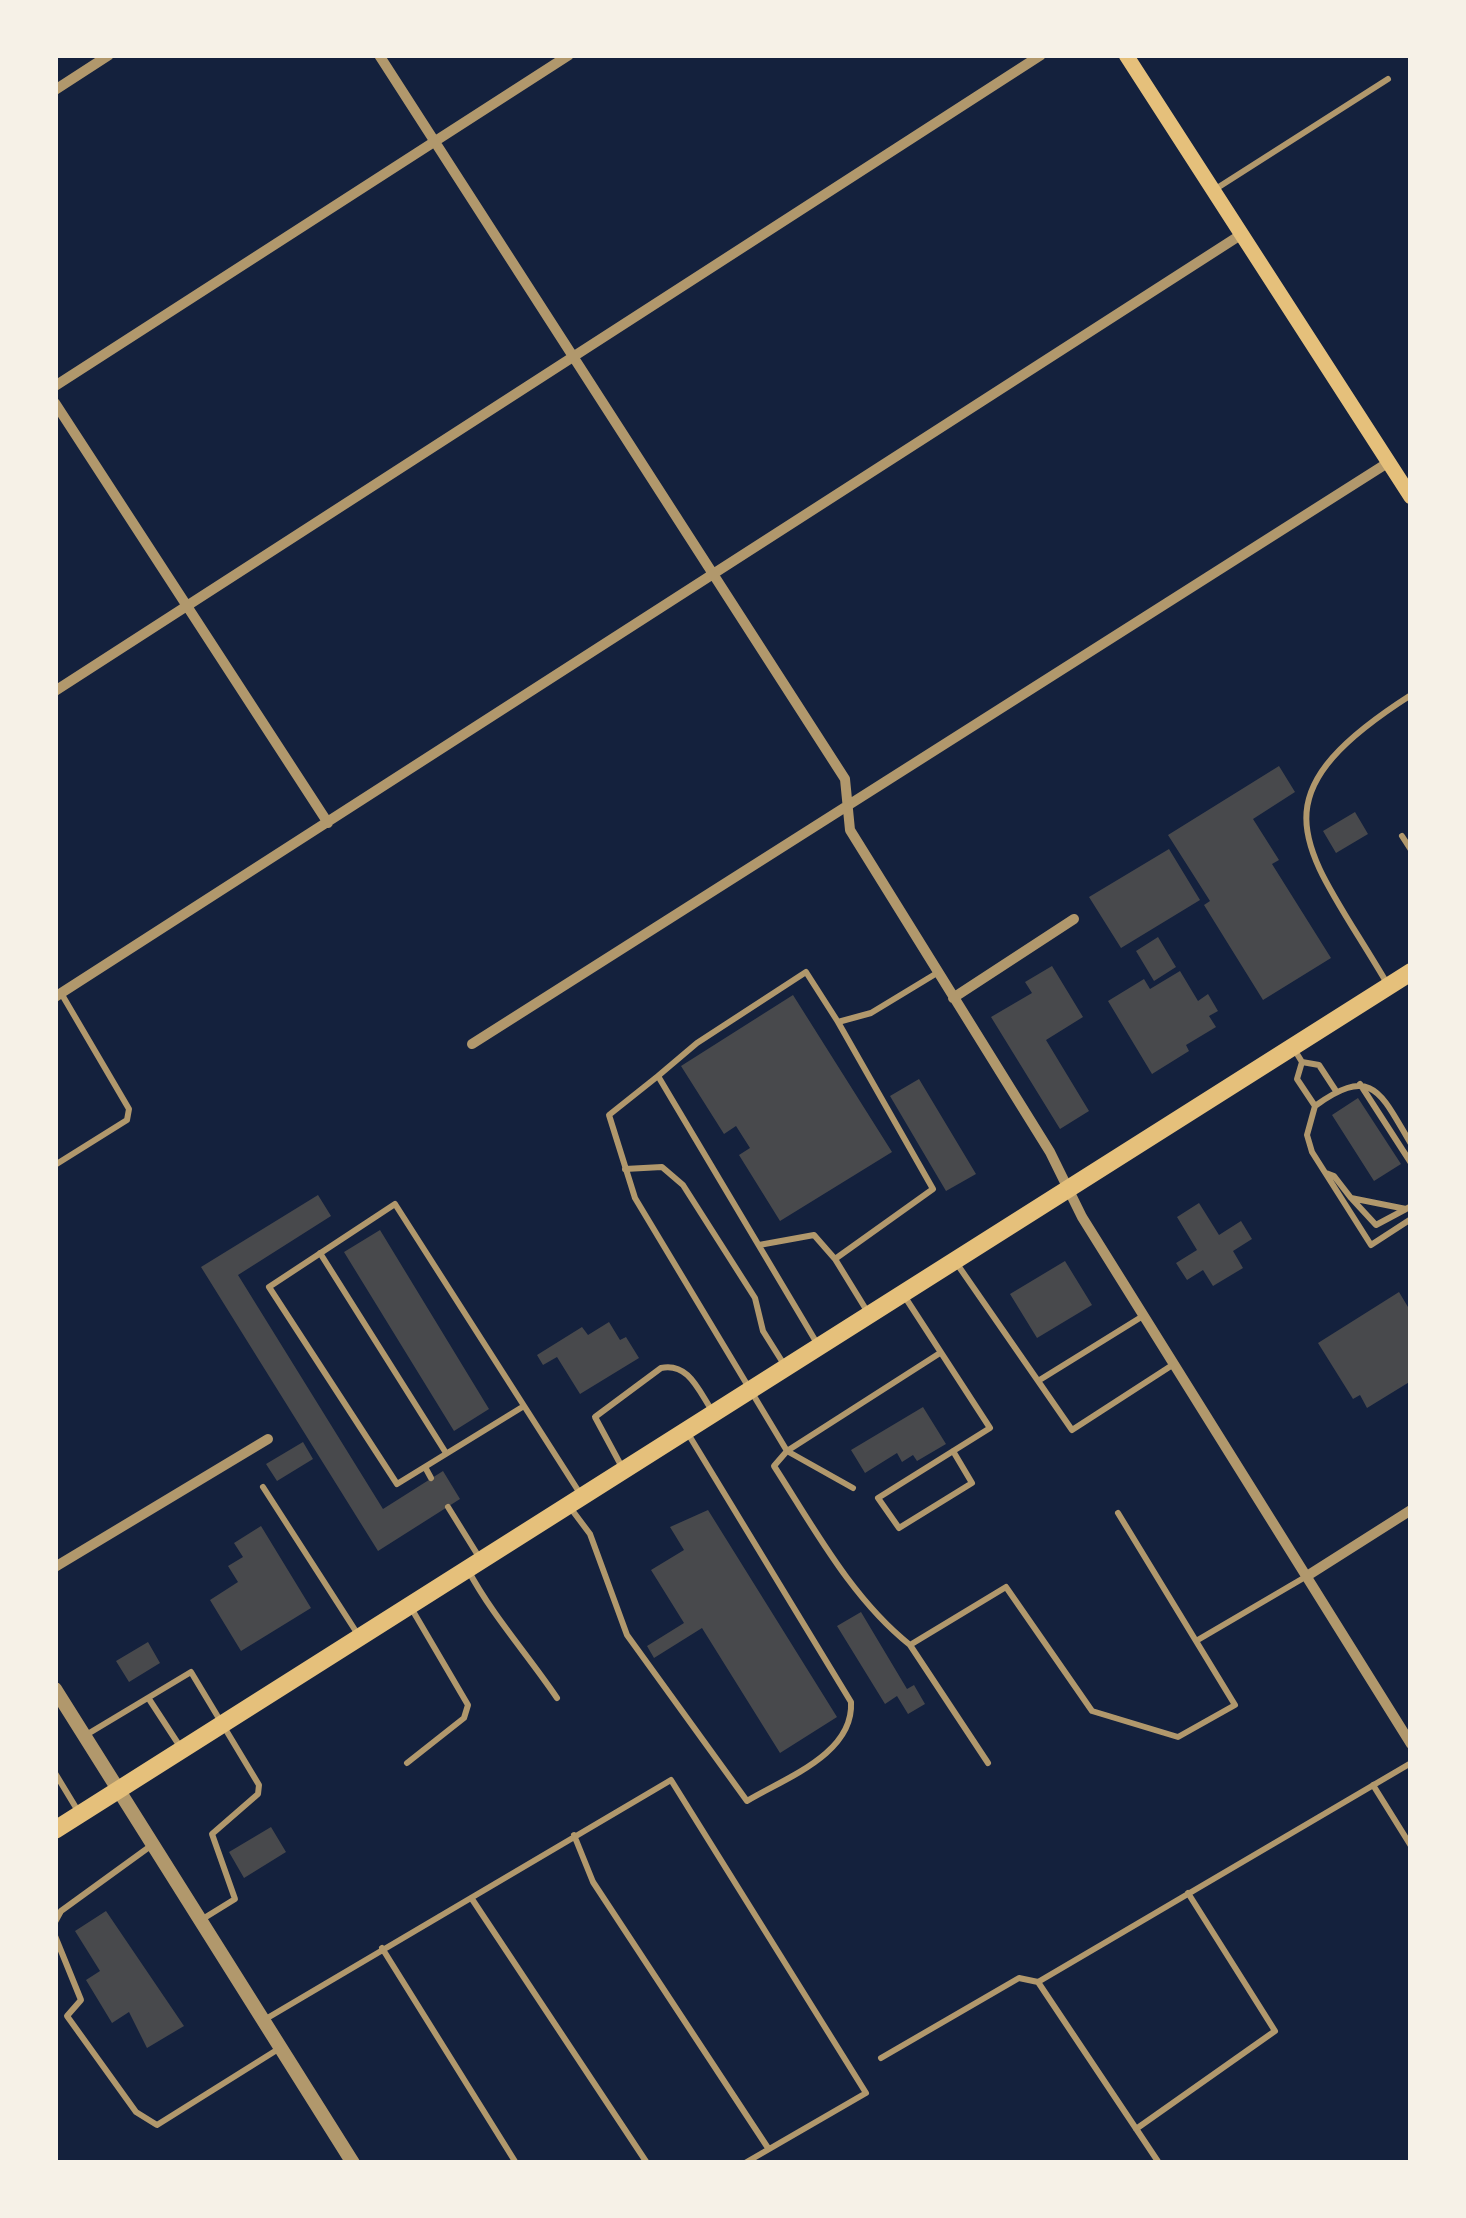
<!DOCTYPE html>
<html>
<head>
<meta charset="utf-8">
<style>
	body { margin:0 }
	#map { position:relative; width:1466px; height:2218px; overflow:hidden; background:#14213d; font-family:Arial,sans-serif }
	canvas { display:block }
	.frame { position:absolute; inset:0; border:58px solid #f6f1e7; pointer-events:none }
</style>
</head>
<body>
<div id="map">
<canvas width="1466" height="2218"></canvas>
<div class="frame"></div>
</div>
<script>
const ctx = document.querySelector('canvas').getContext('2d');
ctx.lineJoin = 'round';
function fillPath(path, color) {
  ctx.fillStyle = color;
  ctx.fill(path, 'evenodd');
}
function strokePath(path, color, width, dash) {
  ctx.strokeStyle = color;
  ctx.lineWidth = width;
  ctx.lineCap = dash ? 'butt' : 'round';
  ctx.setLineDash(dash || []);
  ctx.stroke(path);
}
fillPath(new Path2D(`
	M1279,766L1295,792L1253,819L1279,860L1272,864L1331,958L1263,1000L1204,905L1210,901L1168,835Z
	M1355,812L1368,834L1336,853L1323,831Z
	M1169,849L1200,900L1121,948L1089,897Z
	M1158,937L1176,967L1154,981L1136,951Z
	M1052,966L1083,1017L1046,1040L1089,1111L1060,1129L991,1017L1032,993L1025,982Z
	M1180,971L1198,1001L1208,994L1218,1011L1209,1016L1216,1027L1186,1045L1189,1051L1152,1074L1108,1001L1144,979L1150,989Z
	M793,995L892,1152L780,1221L739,1155L750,1148L736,1126L724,1134L681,1066Z
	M919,1079L976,1174L946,1191L890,1096Z
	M1358,1098L1401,1164L1374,1181L1332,1115Z
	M318,1195L331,1216L238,1275L383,1509L443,1471L460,1499L378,1551L201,1267Z
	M1199,1203L1219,1235L1241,1221L1252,1239L1233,1251L1243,1268L1213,1286L1203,1270L1187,1280L1176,1263L1197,1250L1177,1217Z
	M380,1230L489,1409L454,1431L344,1252Z
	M1065,1261L1092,1305L1037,1338L1010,1294Z
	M1399,1292L1411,1312V1381L1367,1408L1360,1395L1353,1399L1318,1343Z
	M609,1322L620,1340L626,1337L639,1358L580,1394L557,1357L543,1365L537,1355L582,1327L588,1335Z
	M923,1407L946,1444L917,1461L913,1455L902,1462L897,1453L865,1473L851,1450Z
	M303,1442L313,1459L277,1481L266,1464Z
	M708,1510L837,1717L780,1753L702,1628L654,1658L647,1646L684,1623L651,1570L684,1550L670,1527Z
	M261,1526L311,1608L241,1651L210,1600L238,1582L228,1566L243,1557L234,1543Z
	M861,1612L907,1689L914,1685L925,1704L908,1714L897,1696L885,1704L837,1626Z
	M148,1642L160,1663L129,1682L116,1661Z
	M271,1827L286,1852L244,1878L229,1852Z
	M106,1911L184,2026L147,2048L129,2012L112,2023L86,1980L100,1971L75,1931Z`), '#48494c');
strokePath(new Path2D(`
	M1214,190L1388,79
	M1402,836L1411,850
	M1388,985C1307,847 1245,801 1411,695
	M838,1022L933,1189L835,1259L867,1311
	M1294,1049L1302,1062L1319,1065L1336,1091
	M1302,1062L1297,1079L1315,1106
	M658,1076L609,1115L635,1198L787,1451L853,1488
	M1360,1084L1411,1163
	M1411,1144C1381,1094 1373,1064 1315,1106L1307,1135L1312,1152L1371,1245L1411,1219
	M55,1165L127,1120L129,1109L61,993
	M625,1169L662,1167L683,1185L755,1298L763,1331L785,1366
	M1326,1173L1334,1176L1351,1198L1406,1209L1411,1206
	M1352,1199L1376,1225L1406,1209
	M759,1245L814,1235L835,1259
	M320,1253L446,1453
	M955,1261L1072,1430L1174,1364
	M903,1294L990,1428L878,1498L899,1528L972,1483L953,1451
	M818,1345L658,1076L697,1043L806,972L838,1022L871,1013L937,973
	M940,1353L787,1451L774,1466C814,1528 852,1599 910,1645L1006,1587L1092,1711L1178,1737L1235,1705L1118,1513
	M1038,1381L1143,1316
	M524,1406L397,1484L269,1287L395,1204L581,1495
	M425,1467L431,1478
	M623,1469L595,1417L661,1368C689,1362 699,1392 713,1412
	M263,1487L357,1633
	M569,1506L590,1534L627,1635L747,1801C785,1778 854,1754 851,1702L687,1432
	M448,1507L479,1557
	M468,1570C492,1615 528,1655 557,1698
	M1196,1641L1307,1576
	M910,1645L988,1763
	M149,1699L181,1748
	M86,1735L191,1672L259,1785L258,1794L212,1834L235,1899L201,1920
	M407,1763L464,1718L468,1705L410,1606
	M55,1773L78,1811
	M1373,1785L1411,1846
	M574,1835L593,1882L768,2148
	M472,1899L647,2163
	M55,1922L61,1911L152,1845
	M55,1936L81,2000L67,2016L136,2112L157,2125L280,2048
	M382,1948L516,2163
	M264,2020L671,1780L866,2093L745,2163
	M881,2058L1019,1978L1038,1982
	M1136,2129L1275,2031L1188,1893
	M1159,2163L1038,1982L1411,1763`), '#b1986c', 6);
strokePath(new Path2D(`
	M379,55L845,779L850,830L1050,1152L1082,1217L1411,1744
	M55,90L109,55
	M55,386L569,55
	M55,403L328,823
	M55,691L1041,55
	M55,997L1242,234
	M953,998L1074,919
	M472,1044L1389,462
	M55,1567L268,1439
	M1307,1576L1411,1510`), '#b1986c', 10);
strokePath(new Path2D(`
	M55,1689L353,2163`), '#b1986c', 14);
strokePath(new Path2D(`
	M1126,55L1411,497`), '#e5c07b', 15);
strokePath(new Path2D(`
	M55,1830L1411,972`), '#e5c07b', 18);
</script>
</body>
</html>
